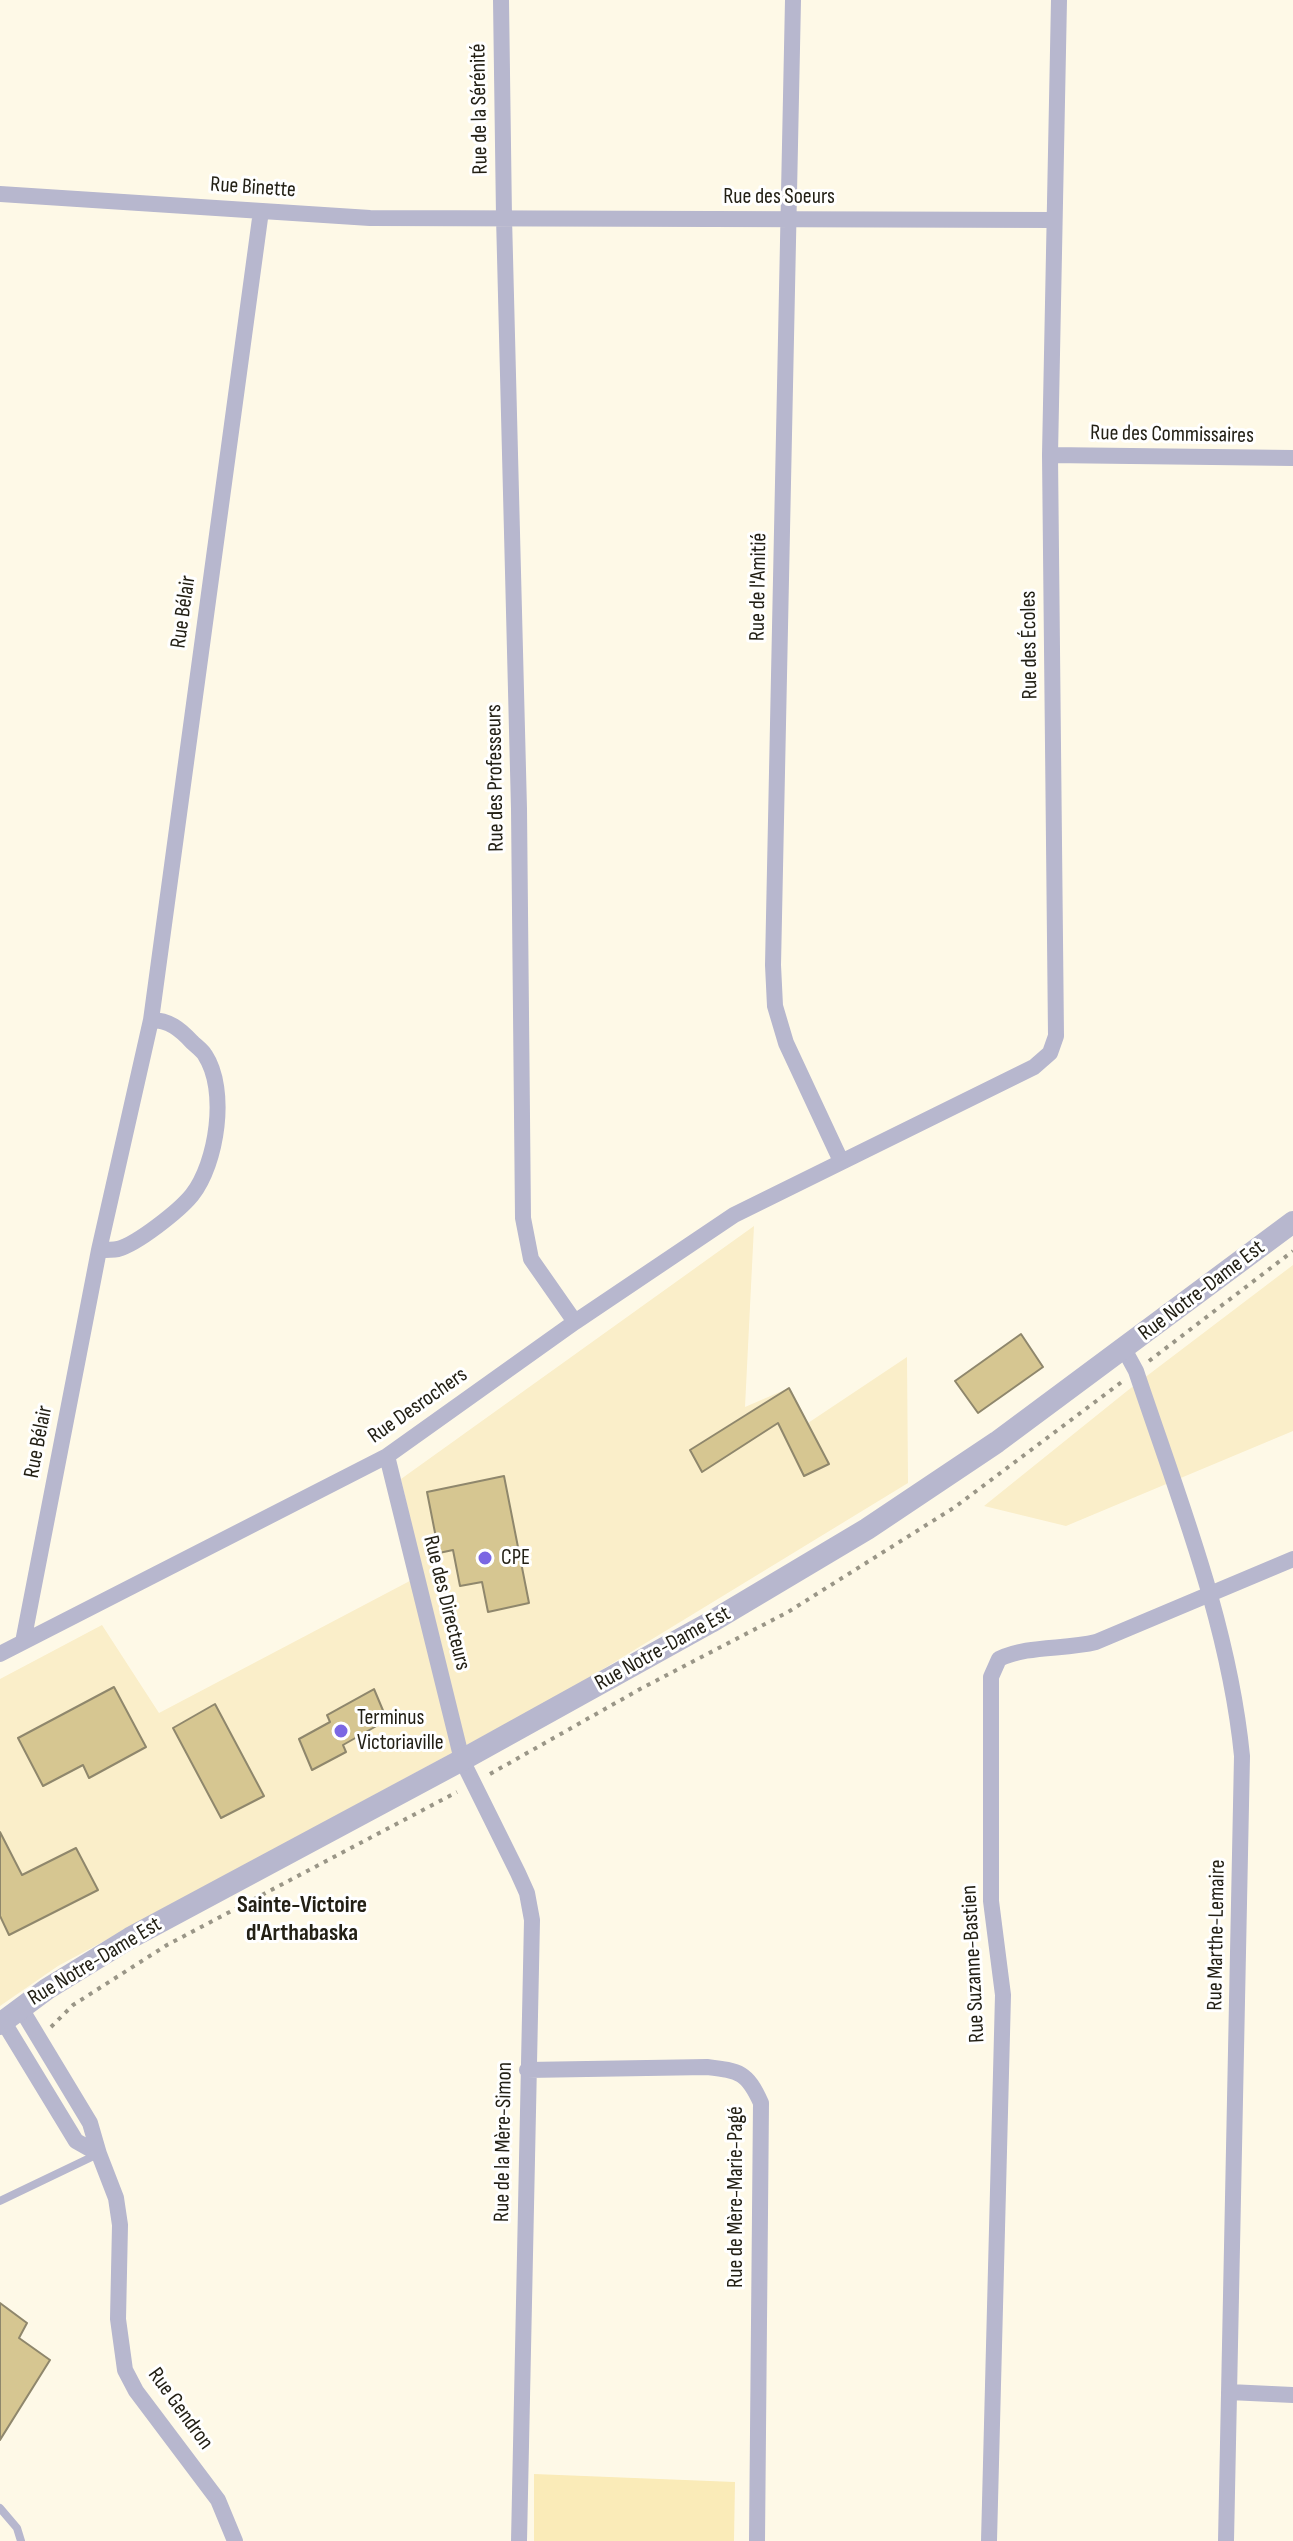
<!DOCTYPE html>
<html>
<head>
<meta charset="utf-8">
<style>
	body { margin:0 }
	canvas { display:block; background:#fef9e7 }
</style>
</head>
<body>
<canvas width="1293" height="2541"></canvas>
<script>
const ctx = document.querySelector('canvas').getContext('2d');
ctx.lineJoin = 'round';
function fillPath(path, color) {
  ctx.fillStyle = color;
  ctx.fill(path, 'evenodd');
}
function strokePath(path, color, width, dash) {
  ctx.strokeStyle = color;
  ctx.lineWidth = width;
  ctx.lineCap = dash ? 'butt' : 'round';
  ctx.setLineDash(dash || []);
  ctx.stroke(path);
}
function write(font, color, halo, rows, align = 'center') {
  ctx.font = font + ' "Sofia Sans Condensed",sans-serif';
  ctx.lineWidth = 6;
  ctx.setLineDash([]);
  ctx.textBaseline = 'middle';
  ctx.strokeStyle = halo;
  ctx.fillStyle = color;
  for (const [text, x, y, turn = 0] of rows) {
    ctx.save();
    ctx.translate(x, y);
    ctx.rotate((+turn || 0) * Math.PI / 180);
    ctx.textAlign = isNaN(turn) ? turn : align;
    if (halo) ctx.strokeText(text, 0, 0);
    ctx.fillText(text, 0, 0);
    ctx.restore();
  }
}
fillPath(new Path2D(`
	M754,1226L745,1407L789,1388L808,1423L907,1357L908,1483L572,1688L58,1966L0,2006V1679L102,1625L159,1713L423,1574L401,1479Z
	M1293,1265V1431L1066,1526L984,1506L1127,1391Z`), '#faeec9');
fillPath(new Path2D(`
	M534,2474L735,2482L734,2541H534Z`), '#faebb8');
const building = new Path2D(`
	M1021,1334L1043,1367L978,1413L955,1381Z
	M789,1388L829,1464L804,1476L778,1423L702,1472L690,1450Z
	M504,1476L529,1603L488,1612L482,1582L460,1586L453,1550L439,1553L427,1492Z
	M114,1687L146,1747L89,1778L83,1765L43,1786L18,1738Z
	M374,1689L387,1720L343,1745L346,1752L312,1770L299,1739L330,1722L327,1715Z
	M215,1704L264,1796L221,1818L173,1728Z
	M0,1832L22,1875L76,1848L98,1890L9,1935L0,1916Z
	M0,2303L27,2323L19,2338L50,2360L0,2440Z`);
fillPath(building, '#d6c691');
strokePath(building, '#8f876c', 2);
strokePath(new Path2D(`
	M1149,1361L1293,1251
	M490,1774L642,1688L788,1612L955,1507L1123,1381
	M51,2027L73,2005L167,1945L457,1792`), '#9a9687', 4, [4, 6]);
strokePath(new Path2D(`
	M0,2201L98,2154
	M0,2508L17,2528L21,2541`), '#b7b7ce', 8);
strokePath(new Path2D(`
	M501,0L504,217L519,809L523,1218L531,1259L575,1322
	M793,0L773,965L775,1006L786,1043L841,1161
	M0,194L370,218L1054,220
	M1050,455L1293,458
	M99,1250C105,1250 112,1250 118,1249C137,1244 179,1211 192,1195C217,1163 228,1090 205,1055C202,1050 196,1046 192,1042C180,1029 169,1020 151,1020
	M1124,1349L1136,1371C1178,1497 1229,1623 1242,1756L1226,2541
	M387,1456L462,1760L518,1873L527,1893L532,1920L519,2541
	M23,1642L99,1250L151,1020L261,211
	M0,1654L387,1456L575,1322L734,1215L1034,1067L1050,1053L1056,1036L1050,455L1059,0
	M20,2007L90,2123L99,2154L116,2198L120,2225L118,2319L125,2370L136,2391L218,2500L235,2541
	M3,2021L76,2141L99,2154
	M527,2070L707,2067C740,2071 747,2072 761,2103L757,2541
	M1229,2392L1293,2395
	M989,2541L1003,1995L991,1901V1677L999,1659C1028,1645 1064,1650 1096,1642L1293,1559`), '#b7b7ce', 16);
strokePath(new Path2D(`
	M0,2024L47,1989L130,1938L462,1760L711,1622L867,1529L997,1442L1293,1222`), '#b7b7ce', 22);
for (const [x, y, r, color] of [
	[485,1558,8,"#7b67e3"],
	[341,1731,8,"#7b67e3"]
]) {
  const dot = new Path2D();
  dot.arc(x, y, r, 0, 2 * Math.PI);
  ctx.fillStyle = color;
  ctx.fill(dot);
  strokePath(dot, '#fff', 3);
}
write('22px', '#232015', '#fff', [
	["Rue de la Sérénité",480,109,-91],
	["Rue Binette",253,188,4],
	["Rue des Soeurs",779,197],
	["Rue des Commissaires",1172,435,1],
	["Rue de l'Amitié",759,587,-89],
	["Rue Bélair",184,612,-82],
	["Rue des Écoles",1030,645,-91],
	["Rue des Professeurs",496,778,-91],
	["Rue Notre-Dame Est",1202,1291,-37],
	["Rue Desrochers",418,1406,-35],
	["Rue Bélair",39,1442,-79],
	["Rue des Directeurs",446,1603,76],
	["Rue Notre-Dame Est",663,1649,-29],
	["Rue Marthe-Lemaire",1217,1935,-89],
	["Rue Notre-Dame Est",95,1962,-31],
	["Rue Suzanne-Bastien",974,1964,-93],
	["Rue de la Mère-Simon",504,2142,-89],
	["Rue de Mère-Marie-Pagé",736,2197,-90],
	["Rue Gendron",180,2409,54]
]);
write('22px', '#232015', '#fff', [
	["CPE",501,1558],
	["Terminus",357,1718],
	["Victoriaville",357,1743]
], 'left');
write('bold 24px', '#232015', '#fff', [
	["Sainte-Victoire",302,1906],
	["d'Arthabaska",302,1934]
]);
</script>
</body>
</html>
